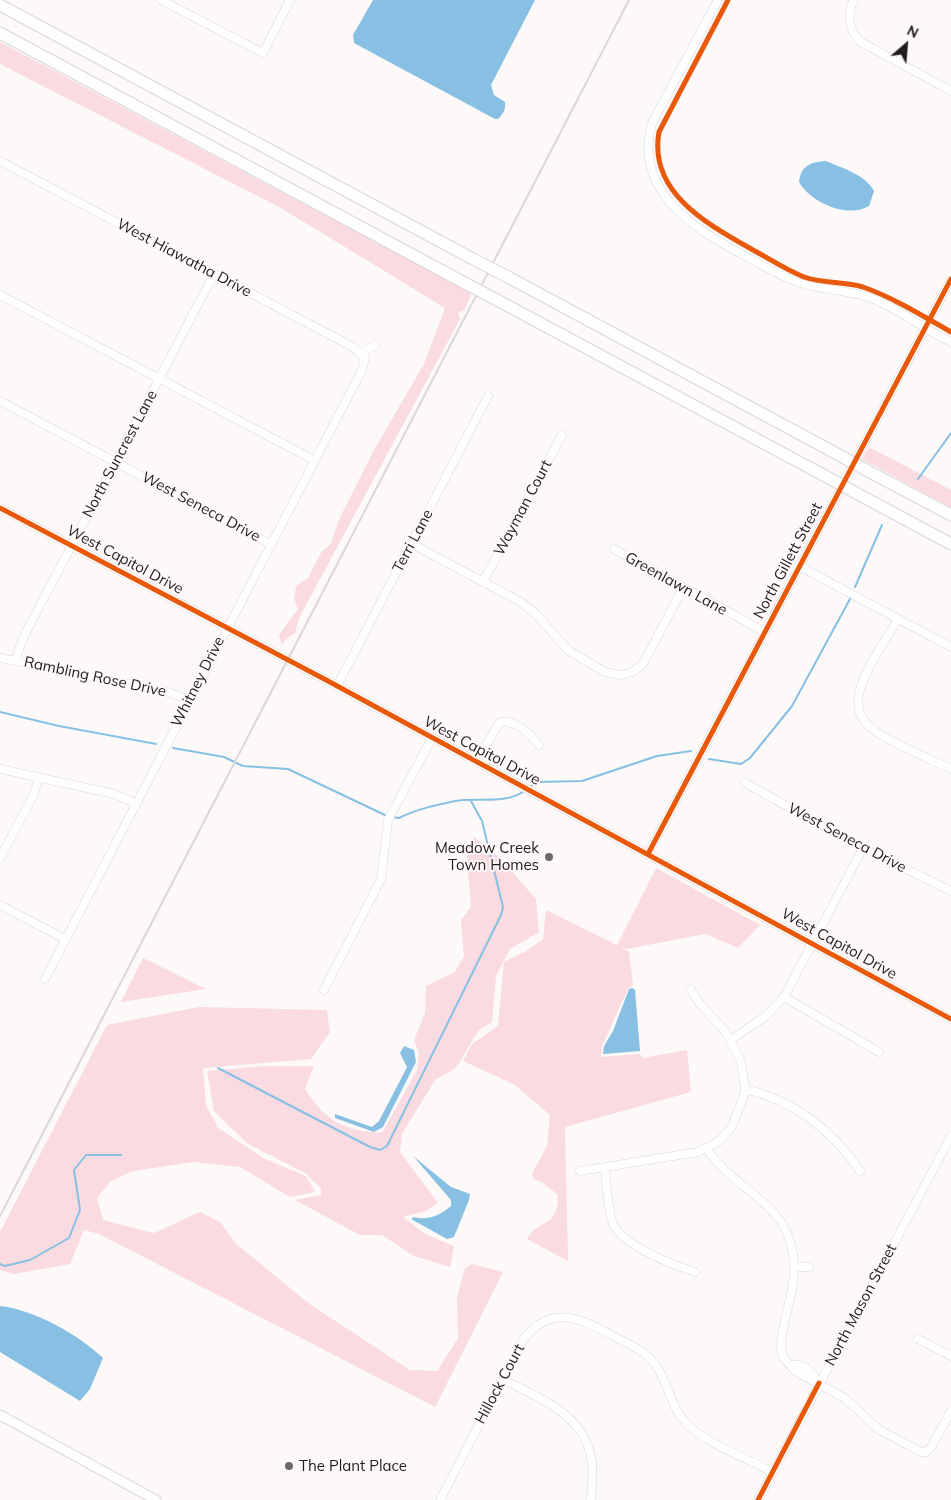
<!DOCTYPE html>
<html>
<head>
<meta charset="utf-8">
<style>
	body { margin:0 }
	#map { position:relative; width:951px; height:1500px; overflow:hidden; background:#fdf9f9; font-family:Mulish,sans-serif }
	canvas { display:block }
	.north { position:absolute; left:881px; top:20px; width:50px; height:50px; -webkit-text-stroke:4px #fff7f8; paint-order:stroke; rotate:27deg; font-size:14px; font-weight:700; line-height:20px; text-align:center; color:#211c1d }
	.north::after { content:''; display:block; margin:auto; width:18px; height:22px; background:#211c1d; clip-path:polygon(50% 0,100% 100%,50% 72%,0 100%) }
</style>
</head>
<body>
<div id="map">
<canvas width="951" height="1500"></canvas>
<div class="north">N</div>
</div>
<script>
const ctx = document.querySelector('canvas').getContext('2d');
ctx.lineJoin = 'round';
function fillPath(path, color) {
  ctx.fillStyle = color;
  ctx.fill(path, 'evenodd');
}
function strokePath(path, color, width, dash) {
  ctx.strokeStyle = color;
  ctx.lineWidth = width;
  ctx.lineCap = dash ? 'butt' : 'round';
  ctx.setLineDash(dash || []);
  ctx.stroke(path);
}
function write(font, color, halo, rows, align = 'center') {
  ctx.font = font + ' Mulish,sans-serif';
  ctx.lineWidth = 4;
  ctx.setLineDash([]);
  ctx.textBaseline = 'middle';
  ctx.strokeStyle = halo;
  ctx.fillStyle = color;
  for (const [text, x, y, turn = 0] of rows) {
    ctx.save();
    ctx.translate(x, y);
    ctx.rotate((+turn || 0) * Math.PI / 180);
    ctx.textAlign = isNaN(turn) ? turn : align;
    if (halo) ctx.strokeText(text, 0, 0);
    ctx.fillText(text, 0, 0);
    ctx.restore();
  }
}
fillPath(new Path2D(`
	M0,42L469,292L471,295L465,309L458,313L460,319L299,618L295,633L286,639L282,645L279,635L298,609L294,599L296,586L308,578L322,551L330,545L341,515L374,450L424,364L445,308L281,208L0,64Z
	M869,447L951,490V508L862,459Z
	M474,837L500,858L536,899L539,932L510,949L496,976L492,1022L478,1031L456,1068L435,1080L402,1134L400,1152L438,1203L426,1211L403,1217L425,1234L454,1246L450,1267L414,1256L382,1235H360L295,1200L321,1195V1188L305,1173L248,1144L214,1111L207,1071L265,1066H314L305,1089C327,1122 342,1130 382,1133L417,1070L419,1053L414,1040L425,1013L426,986L455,972L464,956L461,920L471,907L466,848Z
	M656,868L760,925L738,948L705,934L627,949L620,947L629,952L633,985L628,989L602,1046L601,1057L640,1054L643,1058L687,1050L691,1092L565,1127L568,1261L527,1239C538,1218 558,1230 558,1195L542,1182L533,1179L532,1174L547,1146L550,1115L515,1085L463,1061L472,1044L498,1026L504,962L526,951L543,939L546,910L617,945Z
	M143,958L206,989L121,1002Z
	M199,1007L327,1010L330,1032L311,1059L203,1068L206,1105L218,1128L265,1159L306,1176L315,1192L290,1197L240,1167L193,1162L133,1171L111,1181L97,1198L103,1220L154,1233L200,1212L220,1222L236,1244L311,1305L410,1370L437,1371L458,1338L457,1297L465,1268L472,1264L503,1272L435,1407L99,1234L84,1230L70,1264L14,1274L0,1270V1232L107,1025Z`), '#f9dbe1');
fillPath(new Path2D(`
	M373,0H535L491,85L494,95L505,102C506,110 503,114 498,119H495L354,43L353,35Z
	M826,161C842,168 866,175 874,191L869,206C847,219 810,202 799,182C801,166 810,162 826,161Z
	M632,988L635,990L640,1051L603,1054L604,1046L613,1031L629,989Z
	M404,1046L414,1050L416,1062L383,1127L374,1132L335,1118V1114L372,1127L379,1121L407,1067L400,1053Z
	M413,1156L451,1187L470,1194L469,1200L454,1237L447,1239L411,1219L414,1217C429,1221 440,1215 451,1206V1200Z
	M0,1306C33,1309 79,1335 103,1358L90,1389L80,1401L0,1352Z`), '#87c0e3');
strokePath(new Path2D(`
	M918,479L951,433
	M855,587L882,525
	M0,712L59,726L156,744
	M173,748L224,757L243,766L288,769L387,816
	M709,759L741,764L750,758L792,706L850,599
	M530,787L536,782L582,781L657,756L691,751
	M392,817L399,818C417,809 436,805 455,801C476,797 506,805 524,791
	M218,1068L370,1147L380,1150L387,1146L501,915L503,907L482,821L471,801
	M0,1264L5,1266L30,1260L69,1238L80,1210L74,1170L86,1155H121`), '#87c0e3', 2);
const minor = new Path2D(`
	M161,0L263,53L290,0
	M718,0L652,123C633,191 693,228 745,256C763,265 781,277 800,283C823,290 848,290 871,298C899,309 924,329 951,342
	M854,0C846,15 849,31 861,42L951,91
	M0,161L353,347L365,358L362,370L45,979
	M0,295L314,460
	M362,353L375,345
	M0,401L270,544
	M0,508L328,681L951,1019
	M412,544L519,601L534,612L569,651L605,672L621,675L632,672L643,664L683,588
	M614,549L765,632
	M799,566L951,647
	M483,582L562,435
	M898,619C886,640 864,670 859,694C857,705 859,715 866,723C881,740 929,758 951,769
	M0,658L168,692L189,700
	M15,661L23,638L214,274
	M337,686L488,396
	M476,762L500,722C515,719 531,735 539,745
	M0,769L114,794L135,803
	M745,783L863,848L951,891
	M648,854L951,279
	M0,858L33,796L39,778
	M0,905L65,939
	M324,990L381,879L388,820L432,738
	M784,997L879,1052
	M731,1040L766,1016L784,997L863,848
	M745,1089C792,1100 833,1130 860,1171
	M707,1149C736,1194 794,1202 794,1268C795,1295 781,1321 781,1348L783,1357L795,1371L846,1399L878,1429L921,1452H926L932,1446L951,1411
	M605,1167C607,1185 607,1207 613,1224C622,1245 673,1265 695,1272
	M580,1171L698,1152L719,1141L731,1128L743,1099L745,1089L741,1061L725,1031L699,1003L691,990
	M794,1267H809
	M918,1339L951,1356
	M792,1365C805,1363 813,1373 819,1383
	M502,1379C537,1397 583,1413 591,1457C594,1471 592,1486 591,1500
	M440,1500L523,1340C553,1302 581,1319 617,1338C630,1345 645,1351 654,1363C670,1383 669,1407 689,1426C710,1445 747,1458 772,1472
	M758,1500L951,1136`);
const major = new Path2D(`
	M0,1415L156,1500`);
const highway = new Path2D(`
	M0,5L473,259
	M0,33L461,281
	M508,277L839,455
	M497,300L827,477
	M868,471L951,515
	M856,493L951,544`);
strokePath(minor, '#dad6d6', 9);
strokePath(major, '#dad6d6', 11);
strokePath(highway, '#dad6d6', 13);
strokePath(minor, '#fffefe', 8);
strokePath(major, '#fffefe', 9);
strokePath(highway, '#fffefe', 11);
strokePath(new Path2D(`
	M0,1216L629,0`), '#d9d8d8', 2);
const highwayBridge = new Path2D(`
	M473,259L508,277
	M461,281L497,300
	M839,455L868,471
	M827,477L856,493`);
strokePath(highwayBridge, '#dad6d6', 13, []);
strokePath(highwayBridge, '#fffefe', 11);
strokePath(new Path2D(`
	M728,0L659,132C648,193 709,225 753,250C770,259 786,270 804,277C823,284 844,281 863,287C894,298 923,316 951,332
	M0,508L328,681L951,1019
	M648,854L951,279
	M758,1500L819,1383`), '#e8590c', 5);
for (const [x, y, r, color] of [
	[549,857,5,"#6e696a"],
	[289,1466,5,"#6e696a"]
]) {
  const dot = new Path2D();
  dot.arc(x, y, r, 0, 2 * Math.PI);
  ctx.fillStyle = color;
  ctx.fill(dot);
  strokePath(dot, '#fff7f8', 2);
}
write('15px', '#211c1d', '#fff7f8', [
	["West Hiawatha Drive",184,258,28],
	["North Suncrest Lane",120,454,-62],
	["West Seneca Drive",201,507,28],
	["Wayman Court",523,508,-62],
	["Terri Lane",413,541,-62],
	["West Capitol Drive",125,560,28],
	["North Gillett Street",788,561,-62],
	["Greenlawn Lane",676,584,29],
	["Rambling Rose Drive",95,677,12],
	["Whitney Drive",198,682,-63],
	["West Capitol Drive",482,751,28],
	["West Seneca Drive",847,838,28],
	["West Capitol Drive",839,944,29],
	["North Mason Street",861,1305,-62],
	["Hillock Court",500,1384,-62]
]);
write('15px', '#211c1d', '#fff7f8', [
	["Meadow Creek",539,848],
	["Town Homes",539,865],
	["The Plant Place",299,1466,"left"]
], 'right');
</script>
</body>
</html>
